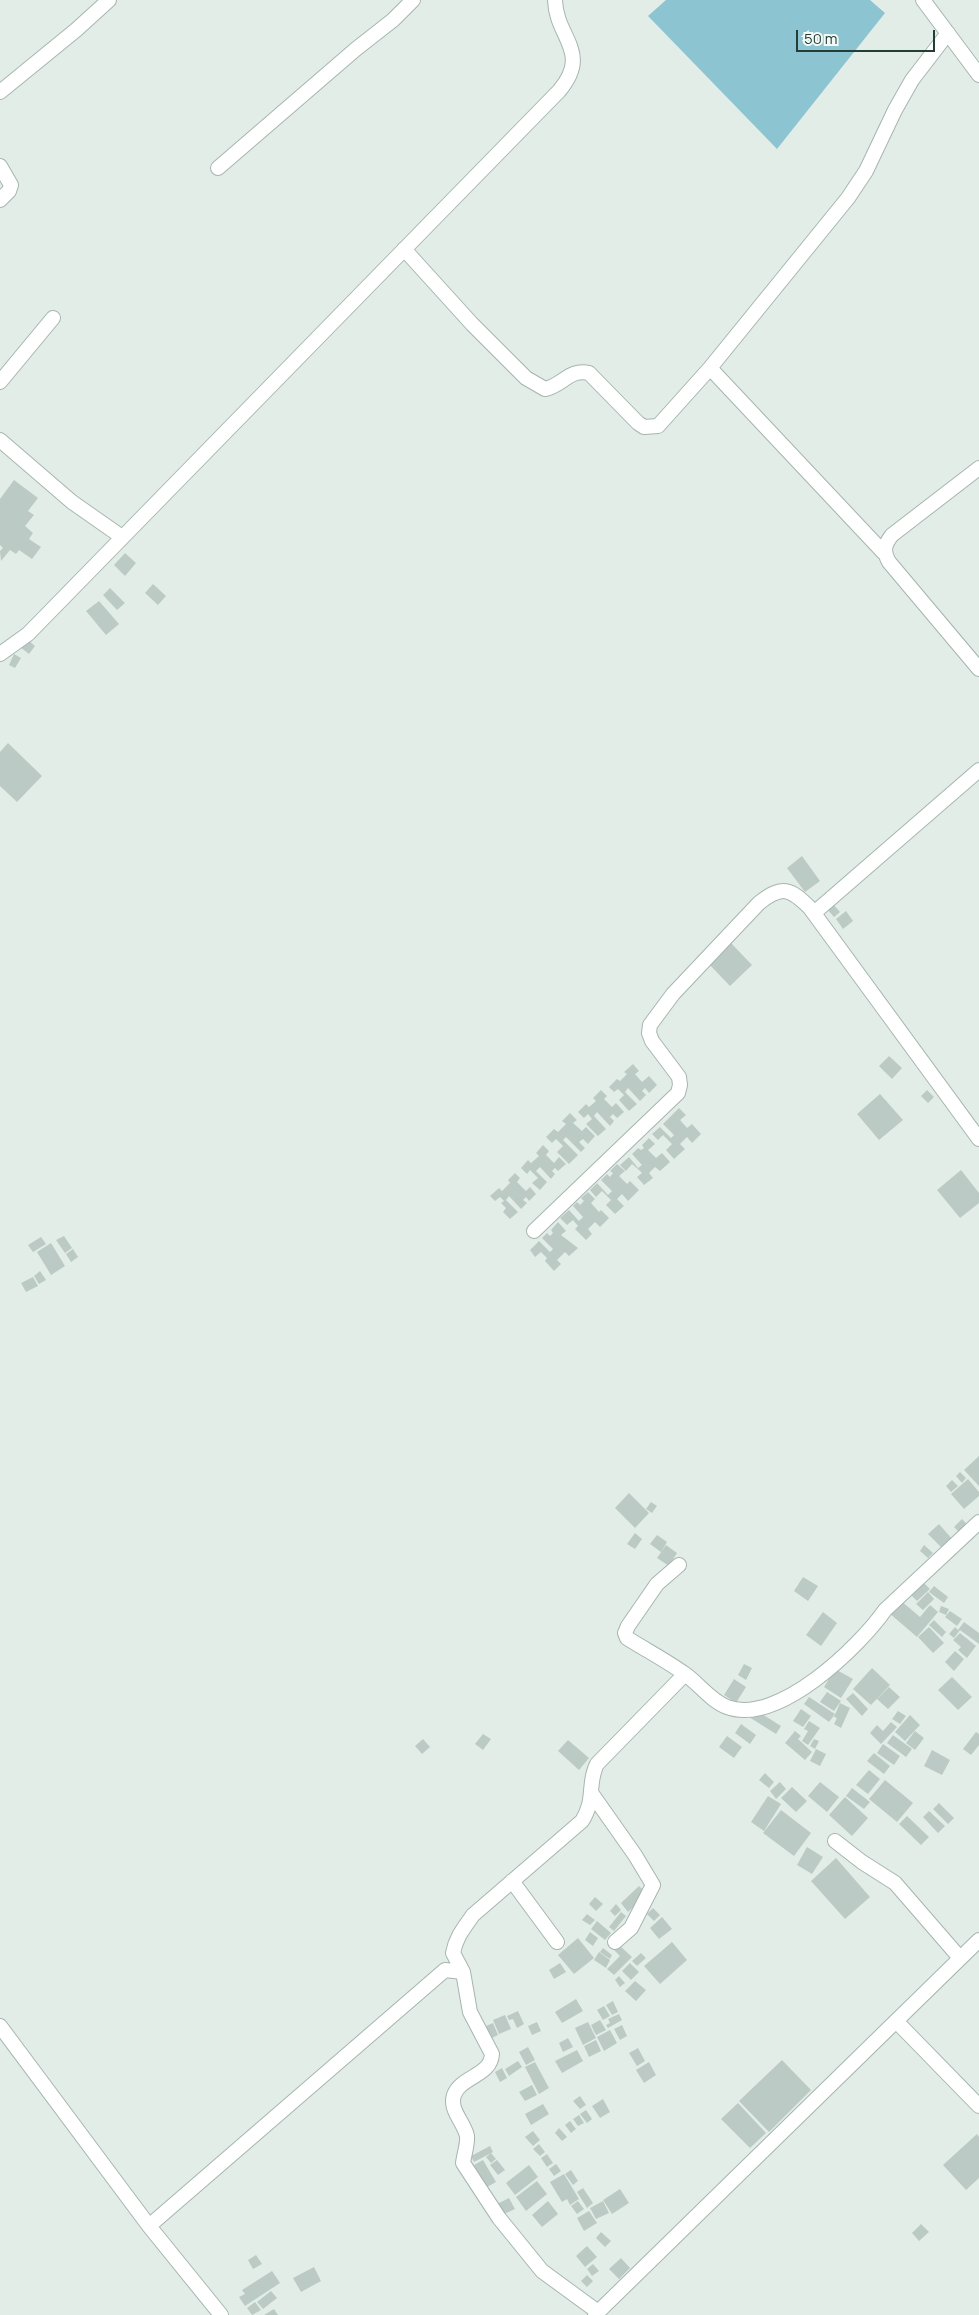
<!DOCTYPE html>
<html>
<head>
<meta charset="utf-8">
<style>
	body { margin:0 }
	#map { position:relative; width:979px; height:2315px; overflow:hidden; background:#e3ede8; font-family:Manrope,sans-serif }
	canvas { display:block }
	.scale { position:absolute; left:796px; top:30px; width:139px; height:22px; box-sizing:border-box; border:2px solid #233e37; border-top:0; padding-left:6px; font-size:15px; line-height:18px; white-space:nowrap; color:#233e37; -webkit-text-stroke:4px #f3f9f6; paint-order:stroke }
</style>
</head>
<body>
<div id="map">
<canvas width="979" height="2315"></canvas>
<div class="scale">50 m</div>
</div>
<script>
const ctx = document.querySelector('canvas').getContext('2d');
ctx.lineJoin = 'round';
function fillPath(path, color) {
  ctx.fillStyle = color;
  ctx.fill(path, 'evenodd');
}
function strokePath(path, color, width, dash) {
  ctx.strokeStyle = color;
  ctx.lineWidth = width;
  ctx.lineCap = dash ? 'butt' : 'round';
  ctx.setLineDash(dash || []);
  ctx.stroke(path);
}
fillPath(new Path2D(`
	M666,0H870L885,13L777,149L648,16Z`), '#8cc5d1');
fillPath(new Path2D(`
	M14,480L38,498L28,511L34,515L25,526L33,533L29,539L41,547L32,559L19,550L16,554L10,550L1,561L0,551L3,548L0,545V499Z
	M125,553L136,563L125,576L114,565Z
	M153,584L166,596L158,605L145,593Z
	M110,588L125,603L117,610L103,595Z
	M99,601L119,624L106,635L86,611Z
	M27,639L35,646L29,654L20,647Z
	M14,654L21,658L15,668L9,665Z
	M8,743L42,776L17,802L0,786V752Z
	M802,856L820,881L805,892L787,868Z
	M833,904L840,912L834,917L827,909Z
	M846,911L853,921L843,929L836,919Z
	M730,942L752,965L730,986L708,963Z
	M889,1056L902,1068L892,1079L879,1066Z
	M633,1064L639,1071L635,1074L642,1082L649,1076L657,1085L649,1093L645,1088L642,1091L646,1095L640,1101L628,1088L625,1092L637,1104L629,1111L619,1100L624,1095L618,1089L614,1092L609,1087L617,1079L620,1081L627,1074L624,1072Z
	M601,1090L607,1096L604,1099L612,1107L616,1103L624,1112L617,1118L613,1114L610,1117L614,1121L610,1126L597,1112L594,1116L606,1129L598,1136L586,1124L592,1119L588,1114L584,1118L578,1112L586,1104L589,1107L596,1101L593,1098Z
	M927,1090L934,1097L928,1103L921,1096Z
	M880,1094L903,1120L879,1140L857,1114Z
	M679,1108L686,1115L680,1120L687,1128L692,1124L701,1134L692,1143L687,1137L680,1144L685,1149L674,1159L666,1150L672,1144L663,1135L658,1140L652,1134L660,1127L671,1138L674,1135L663,1124Z
	M570,1113L577,1120L573,1123L582,1131L586,1127L595,1136L588,1144L583,1139L579,1142L585,1148L581,1152L566,1137L563,1140L578,1155L569,1164L557,1152L563,1146L556,1139L552,1143L546,1137L554,1129L558,1132L566,1124L562,1121Z
	M649,1138L655,1144L648,1150L656,1158L662,1153L670,1162L660,1171L655,1167L649,1173L653,1178L644,1185L637,1177L642,1173L639,1170L632,1164L626,1171L620,1165L629,1157L638,1168L642,1165L632,1154L638,1148L641,1150L644,1148L642,1145Z
	M543,1145L549,1151L546,1155L554,1163L559,1157L566,1164L558,1171L555,1168L552,1171L555,1174L551,1179L540,1167L536,1171L547,1182L540,1190L532,1183L538,1178L530,1170L527,1174L521,1168L528,1160L531,1163L539,1156L536,1153Z
	M617,1164L625,1171L619,1176L627,1184L630,1181L639,1190L628,1201L622,1194L617,1199L624,1206L615,1214L606,1205L611,1200L602,1191L596,1197L590,1190L597,1183L608,1195L612,1191L601,1180L607,1174L610,1177L613,1173L610,1171Z
	M961,1170L979,1193V1203L960,1218L937,1190Z
	M515,1173L520,1178L517,1182L526,1191L530,1187L536,1194L529,1201L526,1197L523,1200L527,1203L521,1209L509,1196L506,1200L518,1212L510,1219L503,1212L506,1208L501,1203L504,1201L500,1197L495,1201L490,1196L499,1188L502,1191L510,1183L508,1180Z
	M588,1192L595,1199L591,1203L599,1212L601,1210L609,1218L600,1227L595,1222L588,1229L592,1234L586,1240L575,1229L578,1226L573,1220L567,1225L560,1218L569,1210L579,1221L583,1217L573,1206L577,1202L580,1205L584,1201L581,1198Z
	M558,1222L566,1231L561,1235L578,1248L569,1256L565,1252L557,1260L561,1264L554,1271L545,1261L547,1258L541,1252L535,1257L530,1250L539,1241L550,1252L553,1249L542,1238L547,1233L550,1236L553,1233L551,1230Z
	M64,1236L72,1248L65,1253L56,1240Z
	M41,1237L46,1244L33,1252L28,1245Z
	M51,1243L65,1266L51,1275L37,1252Z
	M73,1249L78,1257L71,1262L66,1254Z
	M40,1271L46,1280L39,1284L34,1276Z
	M33,1277L38,1286L26,1292L21,1283Z
	M979,1456V1486L964,1470Z
	M960,1472L966,1478L962,1483L956,1476Z
	M968,1479L979,1492V1496L964,1509L951,1494Z
	M952,1480L958,1486L951,1492L946,1486Z
	M629,1493L649,1513L635,1528L615,1508Z
	M651,1502L657,1506L652,1513L646,1509Z
	M962,1519L968,1525L960,1533L954,1527Z
	M939,1524L953,1540L943,1549L928,1534Z
	M635,1533L642,1539L635,1549L627,1544Z
	M657,1535L667,1542L661,1552L650,1544Z
	M666,1545L677,1553L669,1566L657,1558Z
	M924,1545L933,1553L928,1558L920,1551Z
	M803,1577L818,1586L808,1601L794,1591Z
	M921,1580L930,1589L917,1601L911,1595Z
	M934,1586L948,1597L944,1603L929,1592Z
	M928,1592L934,1599L923,1610L916,1604Z
	M900,1600L920,1617L930,1605L938,1612L917,1637L889,1613Z
	M941,1606L949,1609L946,1615L939,1612Z
	M950,1611L962,1619L957,1626L945,1617Z
	M823,1612L837,1623L821,1646L806,1635Z
	M934,1620L946,1632L942,1637L929,1625Z
	M964,1622L979,1633V1644L960,1630L954,1638L949,1634L955,1627L958,1630Z
	M929,1627L944,1643L933,1653L918,1637Z
	M960,1633L976,1646L967,1658L958,1650L961,1647L953,1640Z
	M955,1651L964,1659L954,1671L945,1662Z
	M744,1664L752,1668L746,1680L738,1675Z
	M872,1668L890,1685L871,1705L853,1689Z
	M835,1669L853,1679L841,1698L824,1687Z
	M952,1677L972,1697L958,1710L938,1690Z
	M734,1679L746,1687L736,1703L724,1695Z
	M889,1687L900,1697L888,1709L877,1699Z
	M827,1692L841,1701L834,1711L820,1702Z
	M853,1693L868,1709L862,1716L846,1699Z
	M809,1697L835,1714L829,1722L804,1704Z
	M840,1703L850,1708L841,1728L834,1724L837,1718L834,1717Z
	M754,1709L781,1726L776,1734L749,1717Z
	M801,1709L811,1716L803,1727L793,1721Z
	M898,1711L906,1716L900,1724L892,1719Z
	M910,1715L920,1725L905,1741L895,1732Z
	M809,1721L820,1728L808,1745L802,1741L808,1731L804,1729Z
	M891,1722L897,1727L881,1744L870,1733L877,1725L883,1731Z
	M741,1724L756,1735L750,1744L735,1733Z
	M795,1731L801,1736L798,1739L812,1752L805,1760L785,1743Z
	M915,1731L924,1738L915,1750L906,1743Z
	M976,1732L979,1734V1745L971,1755L963,1749Z
	M483,1734L491,1739L483,1750L475,1744Z
	M893,1735L912,1749L906,1757L887,1743Z
	M727,1736L742,1747L734,1758L719,1747Z
	M423,1739L430,1747L422,1754L415,1746Z
	M814,1739L819,1741L815,1749L810,1746Z
	M568,1740L589,1758L579,1770L558,1751Z
	M883,1744L900,1756L894,1765L877,1753Z
	M816,1749L826,1754L820,1766L810,1761Z
	M932,1750L950,1760L942,1775L924,1766Z
	M874,1753L890,1766L884,1774L867,1761Z
	M869,1770L880,1779L868,1794L856,1785Z
	M765,1773L774,1782L769,1788L759,1780Z
	M885,1780L913,1803L897,1822L869,1799Z
	M780,1782L786,1789L776,1799L770,1791Z
	M820,1782L839,1797L827,1812L808,1796Z
	M792,1787L807,1801L796,1812L781,1798Z
	M852,1788L870,1802L864,1809L846,1796Z
	M768,1796L781,1804L764,1831L751,1822Z
	M845,1797L868,1818L852,1836L829,1815Z
	M939,1803L954,1818L948,1824L933,1809Z
	M781,1810L811,1833L794,1856L763,1833Z
	M929,1811L945,1826L938,1833L923,1817Z
	M907,1816L929,1837L921,1845L899,1824Z
	M807,1847L823,1857L812,1874L797,1865Z
	M836,1858L870,1897L845,1919L811,1881Z
	M639,1886L647,1894L628,1912L621,1903Z
	M595,1897L603,1904L596,1911L589,1904Z
	M616,1904L621,1910L615,1916L610,1911Z
	M653,1908L660,1915L654,1921L647,1914Z
	M621,1912L626,1916L614,1931L609,1927Z
	M587,1914L595,1920L590,1925L582,1920Z
	M662,1917L672,1929L659,1939L650,1928Z
	M597,1921L611,1933L605,1940L591,1929Z
	M590,1932L598,1938L593,1946L585,1940Z
	M578,1938L594,1958L574,1974L558,1955Z
	M672,1942L687,1960L660,1984L644,1966Z
	M618,1944L632,1957L614,1975L607,1969L620,1956L613,1949Z
	M603,1948L612,1955L610,1959L600,1952Z
	M599,1952L610,1960L606,1968L594,1960Z
	M641,1953L646,1958L637,1966L632,1961Z
	M560,1963L566,1972L554,1979L549,1970Z
	M630,1963L639,1972L631,1980L622,1971Z
	M619,1976L625,1983L620,1987L615,1980Z
	M635,1981L646,1990L636,2001L625,1991Z
	M576,1999L583,2011L562,2023L555,2012Z
	M613,2001L618,2012L612,2015L606,2005Z
	M604,2006L610,2016L603,2020L597,2010Z
	M518,2011L524,2024L517,2028L513,2019L509,2020L507,2016Z
	M619,2014L622,2020L608,2028L606,2025L610,2023L608,2019Z
	M505,2015L511,2029L499,2034L493,2020Z
	M600,2020L606,2030L596,2035L591,2025Z
	M537,2022L541,2031L532,2035L528,2026Z
	M588,2022L596,2038L583,2045L575,2028Z
	M493,2023L498,2035L492,2038L486,2026Z
	M622,2025L627,2036L620,2040L614,2029Z
	M610,2030L617,2043L604,2051L597,2037Z
	M568,2038L573,2047L563,2052L559,2043Z
	M596,2040L601,2051L589,2057L584,2046Z
	M528,2047L535,2060L526,2065L519,2052Z
	M638,2048L645,2061L637,2066L629,2053Z
	M577,2050L583,2061L562,2073L555,2061Z
	M782,2060L811,2090L769,2132L739,2101Z
	M518,2061L522,2067L509,2076L505,2069Z
	M535,2062L549,2088L539,2094L525,2067Z
	M649,2062L656,2075L644,2083L636,2070Z
	M502,2068L507,2078L500,2082L495,2072Z
	M532,2085L537,2095L525,2101L519,2092Z
	M580,2096L586,2105L580,2109L573,2101Z
	M603,2099L610,2112L600,2118L592,2106Z
	M738,2103L766,2133L750,2148L721,2119Z
	M543,2104L549,2114L531,2125L525,2114Z
	M586,2110L592,2119L587,2123L580,2114Z
	M579,2115L584,2123L578,2126L573,2119Z
	M570,2121L576,2129L571,2133L565,2125Z
	M559,2128L567,2137L562,2141L555,2133Z
	M533,2131L540,2140L533,2146L525,2137Z
	M977,2134L979,2137V2178L966,2190L943,2165Z
	M539,2144L545,2152L540,2156L533,2149Z
	M490,2146L493,2152L474,2162L471,2156Z
	M491,2153L496,2159L491,2163L486,2157Z
	M547,2154L553,2163L547,2167L541,2158Z
	M483,2160L496,2182L487,2187L474,2165Z
	M497,2160L505,2170L498,2175L490,2165Z
	M556,2164L561,2171L554,2176L549,2169Z
	M529,2165L538,2177L515,2195L506,2183Z
	M571,2170L578,2181L573,2185L565,2174Z
	M564,2174L579,2199L570,2205L567,2199L562,2202L550,2182Z
	M537,2181L547,2194L526,2211L516,2197Z
	M583,2188L593,2203L587,2208L577,2192Z
	M620,2189L629,2203L612,2214L603,2200Z
	M509,2198L515,2209L502,2215L497,2204Z
	M548,2201L558,2214L542,2227L532,2215Z
	M578,2201L584,2209L577,2214L571,2206Z
	M603,2201L609,2213L596,2219L590,2208Z
	M589,2211L597,2223L584,2231L577,2218Z
	M921,2224L929,2232L919,2241L912,2233Z
	M601,2232L611,2241L605,2247L596,2238Z
	M587,2246L597,2257L585,2267L576,2256Z
	M256,2255L262,2264L253,2269L248,2260Z
	M621,2258L630,2268L619,2279L609,2269Z
	M593,2264L599,2271L592,2276L587,2269Z
	M314,2267L321,2281L301,2292L293,2278Z
	M272,2271L280,2283L245,2306L239,2297L245,2294L242,2290Z
	M587,2275L593,2281L587,2287L581,2281Z
	M271,2291L277,2298L263,2309L257,2302Z
	M255,2302L261,2310L252,2315L247,2308Z
	M274,2309L278,2315H264Z`), '#bbcac4');
const street = new Path2D(`
	M923,0L979,75
	M0,92L76,30L109,0
	M0,166L11,185L9,191L0,200
	M218,168L356,49L393,20L413,0
	M404,249L472,324L526,378L545,389C562,386 570,368 589,373L638,423L644,427L658,426L710,368L848,198L866,171L895,110L912,80L948,33
	M710,368L884,553
	M0,382L53,318
	M0,440L72,502L122,537
	M979,468L892,535C884,545 883,551 889,562L979,669
	M0,654L28,634L559,91C592,52 556,38 555,0
	M814,913L979,770
	M534,1231L678,1093L680,1085L679,1077L652,1041L649,1033L650,1025L673,994L759,903C782,885 790,888 810,908L979,1139
	M679,1565L657,1584L628,1626L625,1633L627,1638C646,1650 667,1661 685,1674C699,1684 711,1701 727,1707C778,1726 859,1647 885,1610L979,1522
	M592,1794L635,1855L653,1885L631,1928L615,1942
	M835,1841L862,1862L895,1883L960,1958
	M512,1881L557,1942
	M463,1972L470,2012L492,2054C491,2076 461,2076 454,2095C449,2110 464,2122 467,2136C468,2143 464,2155 463,2163L499,2218L542,2271L598,2312
	M896,2021L979,2106
	M0,2026L149,2226L221,2315
	M149,2226L445,1970L463,1972L453,1953C456,1937 464,1928 473,1915L582,1821C596,1799 587,1783 597,1764L685,1674
	M595,2315L979,1940`);
strokePath(street, '#a6b5af', 16);
strokePath(street, '#fff', 14);
</script>
</body>
</html>
